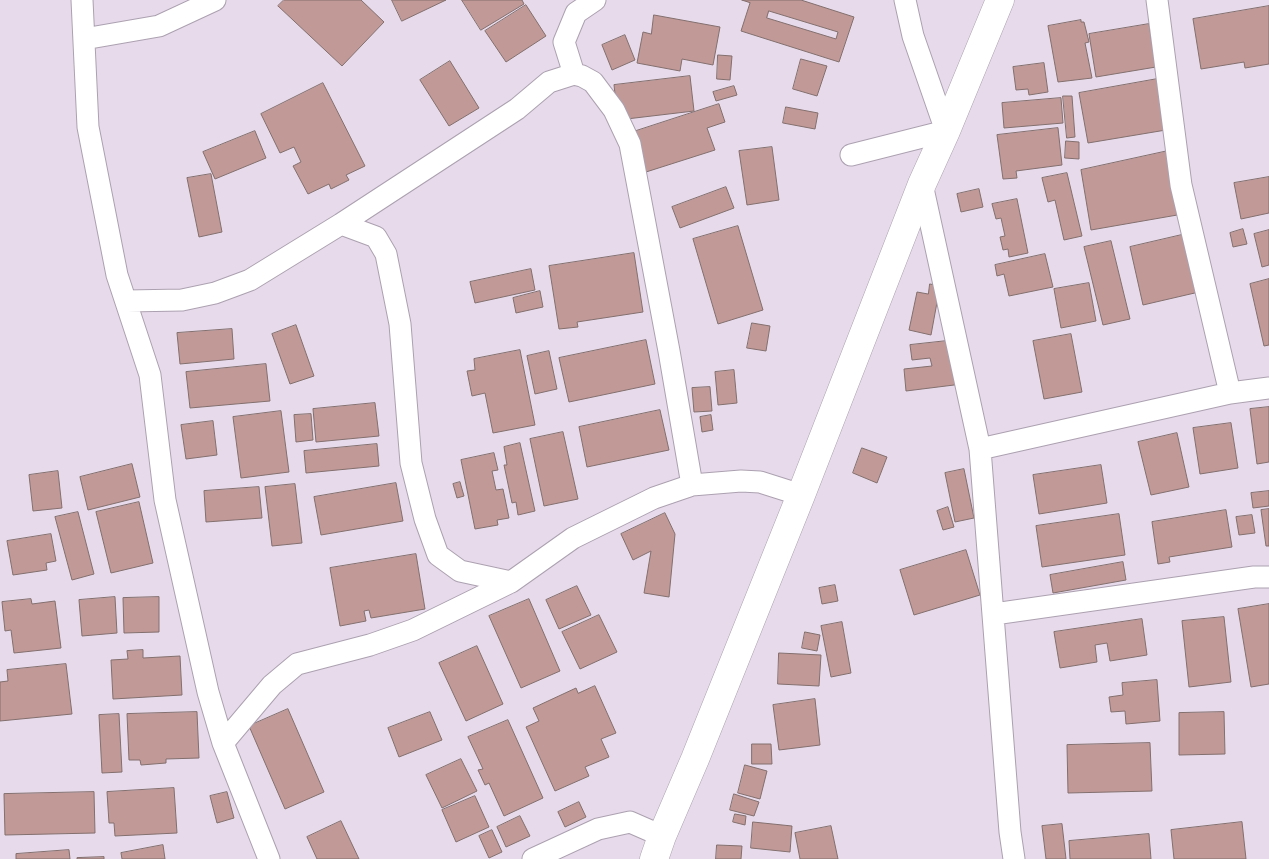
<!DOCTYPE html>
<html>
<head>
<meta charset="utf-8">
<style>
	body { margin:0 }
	canvas { display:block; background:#e7dbeb }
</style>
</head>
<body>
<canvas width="1269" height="859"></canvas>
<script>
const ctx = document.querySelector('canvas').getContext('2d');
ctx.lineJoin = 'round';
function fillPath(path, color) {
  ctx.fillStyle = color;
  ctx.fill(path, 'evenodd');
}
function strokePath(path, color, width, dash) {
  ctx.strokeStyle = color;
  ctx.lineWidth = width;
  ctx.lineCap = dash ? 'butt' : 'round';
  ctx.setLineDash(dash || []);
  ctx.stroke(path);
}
const building = new Path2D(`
	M284,0H361L384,22L342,66L278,6Z
	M392,0H446L402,21Z
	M462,0H522L524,4L481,30Z
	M742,0H801L854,17L839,62L741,31L750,3ZM769,11L838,32L836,39L767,18Z
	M526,5L546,36L506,62L485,31Z
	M1269,6V64L1245,68L1244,62L1201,69L1193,19Z
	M654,15L720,27L713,65L682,59L680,71L637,63L643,32L651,34Z
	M1081,20V22H1084L1089,42L1085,43L1092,78L1058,82L1048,26Z
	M1149,24L1156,67L1096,77L1089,34Z
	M625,35L635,60L612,70L602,45Z
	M718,55L732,56L730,80L717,79Z
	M801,59L827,66L817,96L793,89Z
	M450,61L479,108L449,126L420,80Z
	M1044,63L1048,92L1029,95L1028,89L1016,90L1013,67Z
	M690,76L694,111L618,120L614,85Z
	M1163,78L1172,129L1088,143L1079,93Z
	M323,83L365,166L346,175L349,180L331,189L329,184L308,194L293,166L301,162L294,147L280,153L261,114Z
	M734,86L737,95L716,101L713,92Z
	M1063,96H1072L1075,137L1067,138Z
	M1061,98L1063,123L1004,128L1002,103Z
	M719,104L725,122L707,128L715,150L646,172L633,132Z
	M786,107L818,113L815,129L783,123Z
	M1058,128L1062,165L1016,171L1017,178L1003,179L997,135Z
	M255,131L266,158L215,179L203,152Z
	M1066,141L1079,142V159L1065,158Z
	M772,147L779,200L747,205L739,151Z
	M1168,151L1183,214L1091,230L1081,170Z
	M1067,173L1082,236L1064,240L1055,200L1048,202L1042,178Z
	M211,174L222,232L199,237L187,178Z
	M1269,177V213L1241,219L1234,183Z
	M726,187L734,208L680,228L672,207Z
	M979,189L983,207L961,212L957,194Z
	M1017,199L1028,253L1009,257L1008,249L1003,250L1000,237L1005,236L1001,218L996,219L992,204Z
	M738,226L763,310L718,324L693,239Z
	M1243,229L1247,244L1233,247L1230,233Z
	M1269,230V265L1262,267L1254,234Z
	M1186,234L1199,292L1143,305L1130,247Z
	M1111,241L1130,319L1103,325L1084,247Z
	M634,253L643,312L577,322L578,327L559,329L549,266Z
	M1045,254L1053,287L1009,296L1004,274L997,276L995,265Z
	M531,269L535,290L475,303L470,282Z
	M1269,279V345L1264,346L1250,284Z
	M1089,283L1096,321L1061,328L1054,289Z
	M930,284L940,286L931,335L909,330L917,292L928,294Z
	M540,291L543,307L516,313L513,298Z
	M752,323L770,326L766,351L747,348Z
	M296,325L314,376L290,384L272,334Z
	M232,329L234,359L180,364L177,333Z
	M1071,334L1082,392L1044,399L1033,341Z
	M646,340L655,384L569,402L559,358Z
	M956,340L962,384L906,391L904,369L932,366L930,358L912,360L910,345Z
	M520,350L535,425L493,433L485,393L472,396L467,371L475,370L474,359Z
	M549,351L557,389L535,394L527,356Z
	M266,364L270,401L190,408L186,372Z
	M734,370L737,403L718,405L715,372Z
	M710,387L712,411L694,412L692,388Z
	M375,403L379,436L316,442L313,409Z
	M1269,407V462L1257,464L1250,409Z
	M660,410L669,450L587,467L579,427Z
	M281,411L289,472L241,478L233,417Z
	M311,414L313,440L296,442L294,415Z
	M711,415L713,430L702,432L700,417Z
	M213,421L217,455L186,459L181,425Z
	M1231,423L1238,468L1200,474L1193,428Z
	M563,432L578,499L544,506L530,439Z
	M1177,433L1189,487L1151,495L1138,442Z
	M520,443L535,511L518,515L516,502L512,503L504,465H507L504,447Z
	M377,444L379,466L306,473L304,451Z
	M862,448L887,457L877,483L853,473Z
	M494,453L498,470L492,471L496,490L503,489L509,518L497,520L498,525L475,529L461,460Z
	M132,464L140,497L88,510L80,477Z
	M1101,465L1107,503L1039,514L1033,475Z
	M964,469L974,518L955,522L945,473Z
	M58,471L62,508L33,511L29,475Z
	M460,482L464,496L457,498L453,484Z
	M396,483L403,521L321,535L314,497Z
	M295,484L302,543L272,546L265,487Z
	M259,487L262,518L206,522L204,491Z
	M1269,491V506L1253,508L1251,493Z
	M139,502L153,563L111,573L96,512Z
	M948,507L954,527L943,530L937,511Z
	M1269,509V546H1266L1261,510Z
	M1226,510L1232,547L1169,557L1170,562L1158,564L1152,522Z
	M78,512L94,574L72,580L55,517Z
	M665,513L675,534L669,597L644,593L651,551L633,560L621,534Z
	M1119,514L1125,555L1042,567L1036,526Z
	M1252,515L1255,533L1239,535L1236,517Z
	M51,534L56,561L46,563L47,570L13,575L7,541Z
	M966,550L980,595L914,615L900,570Z
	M416,554L425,609L371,618L369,610L364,611L366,621L340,626L330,568Z
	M1123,562L1126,580L1053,593L1050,575Z
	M835,585L838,601L822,604L819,588Z
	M577,586L591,615L559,629L546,600Z
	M115,597L117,633L82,636L79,600Z
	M159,597V632L124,633L123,598Z
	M31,599L32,604L55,601L61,648L14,653L11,630L5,631L2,602Z
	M529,599L560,671L521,688L489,616Z
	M1269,604V684L1251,687L1238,609Z
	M599,615L617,652L580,669L562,632Z
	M1224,617L1231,682L1189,687L1182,621Z
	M1142,619L1147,655L1110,661L1107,643L1095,645L1097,662L1060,668L1054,632Z
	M842,622L851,673L831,677L821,626Z
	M805,632L820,635L817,651L802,648Z
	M477,646L503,704L466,721L439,663Z
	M143,650V658L180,656L182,695L113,699L111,660L128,659L127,651Z
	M779,653L821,655L819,686L778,684Z
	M66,664L72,714L0,721V682L8,681L7,670Z
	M1157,680L1160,721L1126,724L1125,711L1111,712L1109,697L1123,695L1122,683Z
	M595,686L616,733L601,739L609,757L585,767L589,776L555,791L526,727L539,721L533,708L576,688L578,693Z
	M815,699L820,745L779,750L773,705Z
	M288,709L324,792L285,809L249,726Z
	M197,712L199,758L166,759V763L141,765L140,760H129L127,714Z
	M430,712L442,740L399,757L388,728Z
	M1224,712L1225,754L1179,755V713Z
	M119,714L122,772L102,773L99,715Z
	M508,720L543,798L504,816L489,783L485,785L478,770L483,769L468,737Z
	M1150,743L1152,791L1068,793L1067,745Z
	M752,744H771L772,764H752Z
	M461,759L477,791L442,808L426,775Z
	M745,765L767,771L760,799L738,793Z
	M174,788L177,833L115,836L114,823H109L107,792Z
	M94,792L95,833L5,835L4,794Z
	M227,792L234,818L217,823L210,796Z
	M734,794L759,802L754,816L730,810Z
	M475,796L489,827L456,842L442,810Z
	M579,802L586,817L565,827L558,812Z
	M735,814L746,816L745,825L733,822Z
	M520,816L530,836L506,847L497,827Z
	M341,821L359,859H317L307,837Z
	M753,822L792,826L790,852L751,848Z
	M1242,822L1246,859H1174L1171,830Z
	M1062,824L1066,859H1046L1042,826Z
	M831,826L838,859H800L795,833Z
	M492,830L502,852L489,858L479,836Z
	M1149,834L1151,859H1070L1069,841Z
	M163,845L165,859H122L121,853Z
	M717,845L742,846L741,859H716Z
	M69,850L70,859H16V854Z
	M104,857V859H77V858Z`);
fillPath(building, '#c19997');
strokePath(building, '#836f6e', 1);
const street = new Path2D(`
	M82,0L88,127L117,275L150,375L165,500L208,692L223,743L269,859
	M1157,0L1181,185L1230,393
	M84,39L159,26L215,0
	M574,74L564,42L576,13L595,0
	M851,155L946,131L913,36L905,0
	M922,184L980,449L1010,832L1014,859
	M341,224L376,237L386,254L400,324L411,463L425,519L438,555L460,571L511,582
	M127,301L182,300L215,293L250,280L341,224L517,109L549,82L574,74L582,76L593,82L614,110L630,144L669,351L692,485
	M980,449L1230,393L1269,388
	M994,614L1254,577H1269
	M223,743L272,685L297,664L370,645L413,630L511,582L573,538L654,498L692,485L741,481L760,482L801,495
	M533,859L598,829L630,822L662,836`);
const secondary = new Path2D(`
	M654,859L662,836L695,759L801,495L922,184L946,131L1000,0`);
strokePath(street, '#aca1b0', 23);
strokePath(secondary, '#aca1b0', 29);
strokePath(street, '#fff', 21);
strokePath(secondary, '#fff', 28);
</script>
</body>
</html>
